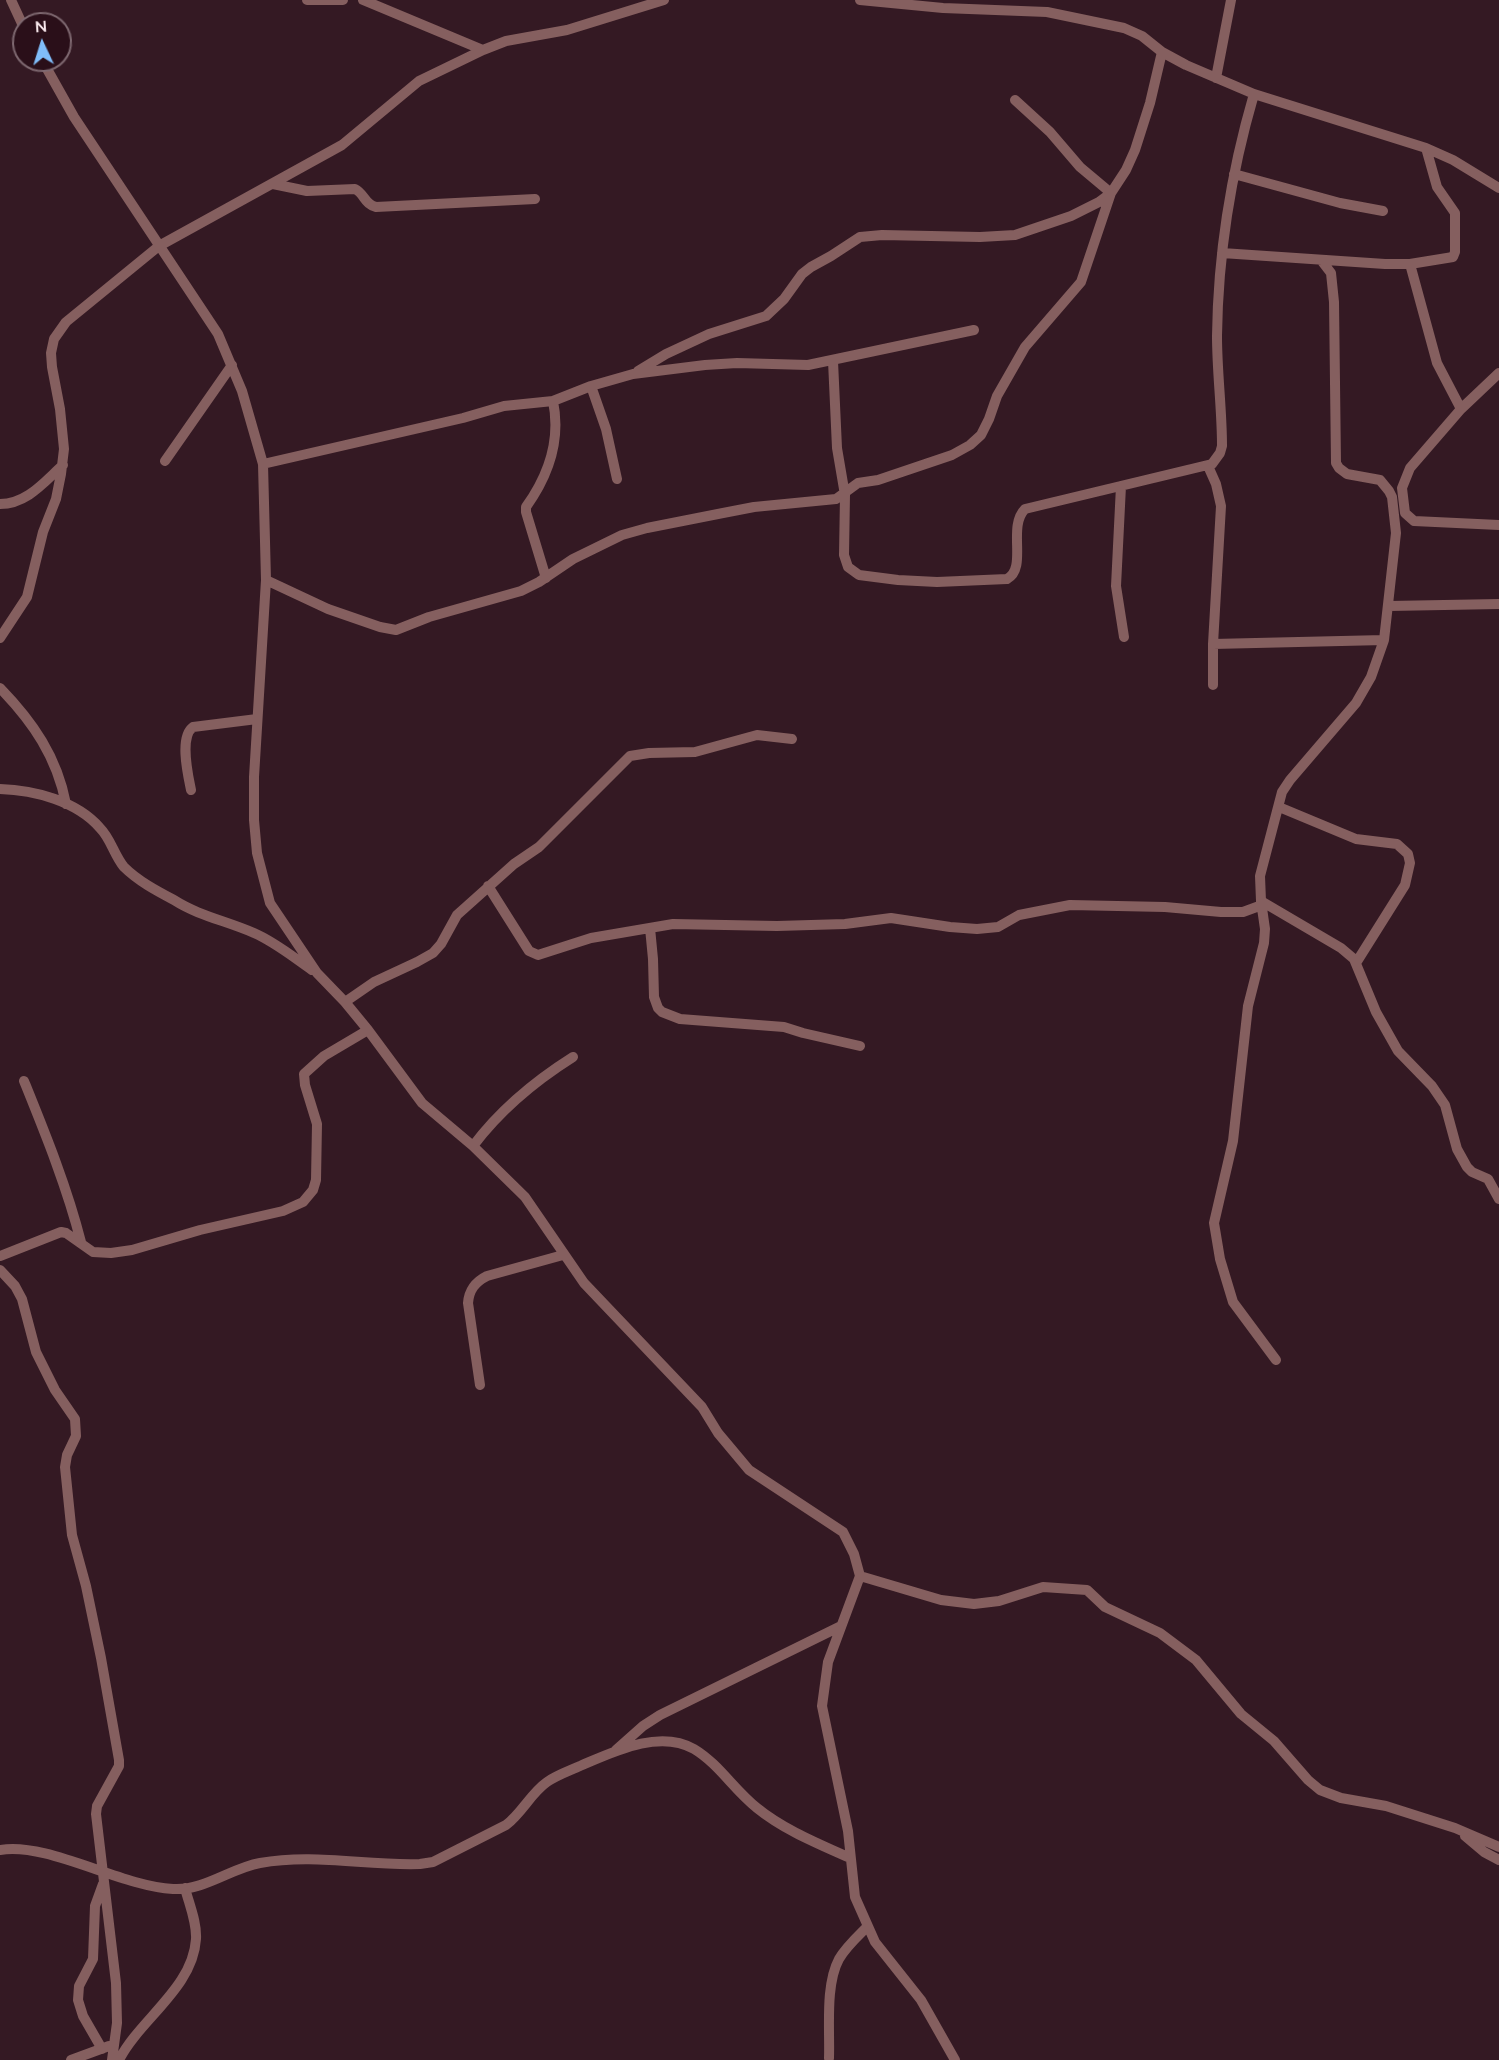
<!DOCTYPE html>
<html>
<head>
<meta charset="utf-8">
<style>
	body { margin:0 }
	#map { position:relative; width:1499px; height:2060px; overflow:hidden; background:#341923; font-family:Mulish,sans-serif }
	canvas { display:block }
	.north { position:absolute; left:12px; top:12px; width:60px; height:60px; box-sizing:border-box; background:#2a0f19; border:2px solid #7e6870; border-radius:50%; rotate:356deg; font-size:16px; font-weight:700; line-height:24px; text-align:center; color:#fdedf2 }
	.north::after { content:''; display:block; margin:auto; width:21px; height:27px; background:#80bdfa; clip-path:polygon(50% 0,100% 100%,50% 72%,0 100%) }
</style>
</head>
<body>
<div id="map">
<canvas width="1499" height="2060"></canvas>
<div class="north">N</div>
</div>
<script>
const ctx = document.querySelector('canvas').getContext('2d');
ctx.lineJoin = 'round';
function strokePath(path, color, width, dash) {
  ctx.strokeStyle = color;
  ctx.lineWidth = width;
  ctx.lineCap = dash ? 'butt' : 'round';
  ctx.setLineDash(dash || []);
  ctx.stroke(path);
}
strokePath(new Path2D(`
	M11,0L24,28
	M307,0H343
	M363,0L483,50
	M860,0L943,8L1047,12L1124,28L1142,36L1162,52L1186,65L1254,94L1426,148L1453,160L1499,188
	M42,60L74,117L218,334L242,391L263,464L266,580L254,777V820L257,853L270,903L317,973L345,1002L368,1030L422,1103L473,1146L525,1197L584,1283L702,1407L718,1433L749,1470L843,1532L854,1554L860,1576L828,1662L822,1706L848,1831L855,1897L875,1942L921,2000L955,2060
	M1216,78L1231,0
	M1234,174L1340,203L1383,211
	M273,184L307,191L355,189C364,193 365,205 376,207L535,199
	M1222,253L1385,264H1410L1453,257L1455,252V213L1437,187L1426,148
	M1410,264L1437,363L1461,409
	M833,361L837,448L845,495L844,555L848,567L859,575L898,580L937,582L1007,579C1028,568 1007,527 1025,509L1212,464L1220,453L1222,446C1222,409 1217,373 1217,336C1218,254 1231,173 1254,94
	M638,371L666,354L709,334L766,316L784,299L802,274L811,267L831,256L860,237L882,235L980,237L1015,235L1071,216L1099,202L1111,193L1126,170L1135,150L1150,103L1162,52
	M1499,373L1461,409L1410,468L1402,488L1405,513L1414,521L1499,525
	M591,386L606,429L617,479
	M165,461L232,365
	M263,464L463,418L504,406L553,401L591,386L633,374L705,365L737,363L808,365L974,330
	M1208,466L1216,484L1221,506L1213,644V685
	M1121,486L1116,586L1124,637
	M0,504C27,504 44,482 63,465
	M546,578L526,512V507C549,475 561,440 553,401
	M266,580L328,609L380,627L396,630L429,617L521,591L539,582L573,559L622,535L647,528L723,513L754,507L836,499L858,483L878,480L952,455L970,445L981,435L989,419L997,396L1025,347L1081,282L1111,193L1080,167L1050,132L1015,100
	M1389,606L1499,604
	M0,638L27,597L43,532L56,499L61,474L64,449L60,409L52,367L51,353L54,339L66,322L159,246L342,145L419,81L483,50L506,41L567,30L664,0
	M1213,644L1384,640
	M0,688C33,722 57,757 66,804
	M0,789C34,790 77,801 100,828C111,839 114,855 124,867C138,881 157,891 174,900C199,916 227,921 254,933C275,942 293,957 312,970
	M191,790C188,775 179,737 193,727L257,719
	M1279,807L1356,839L1397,844L1408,854L1410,863L1405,885L1356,963
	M488,886L529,951L538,955L591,938L673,924L777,926L845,924L891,918L950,927L977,929L998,927L1019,915L1070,905L1165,907L1221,912H1243L1262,905
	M1261,901L1341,948L1354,959L1376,1012L1398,1051L1432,1086L1445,1105L1457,1149L1467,1167L1472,1172L1488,1179L1499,1199
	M650,928L653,959L654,997L658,1008L662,1012L680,1019L784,1027L803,1033L860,1046
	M345,1002L374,982L417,962L433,953L441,944L457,915L514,864L539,847L630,756L649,753L695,752L757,735L792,739
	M24,1081C45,1133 67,1187 81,1242
	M473,1146C500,1110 535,1081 573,1057
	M0,1256L61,1232L66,1233L93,1252L111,1253L132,1250L200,1230L283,1211L303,1202L313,1190L316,1180L317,1124L305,1085L304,1074L324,1056L368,1030
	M0,1270L15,1286L22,1299L36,1352L55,1390L75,1419L76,1436L67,1455L65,1467L72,1535L86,1586L101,1658L119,1760V1766L97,1806L96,1814L116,1983L117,2023L112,2060
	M1276,1360L1233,1302L1220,1259L1214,1223L1233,1141L1248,1006L1264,943L1265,929L1261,901L1260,876L1282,792L1290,780L1356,703L1371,677L1384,640L1396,533L1392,497L1389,491L1380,480L1347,474L1339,468L1336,463L1334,302L1331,273L1321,260
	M480,1385L468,1303C469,1290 475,1282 487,1276L563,1255
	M860,1576L941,1600L974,1604L999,1601L1043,1587L1087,1590L1105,1607L1160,1633L1196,1660L1241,1714L1274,1741L1308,1780L1320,1790L1341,1798L1386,1806L1455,1828L1499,1847
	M616,1750L643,1726L660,1715L841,1626
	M1465,1836L1484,1852L1499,1860
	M0,1850C49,1842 119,1886 173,1889C204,1891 231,1868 260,1863C314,1853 367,1866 420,1864L433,1862L506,1825C522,1813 531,1793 547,1782C557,1775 569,1771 580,1766C613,1752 659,1729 694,1749C719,1764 734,1790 757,1808C784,1830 819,1844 850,1858
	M102,2049L83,2016L78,2000L79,1986L93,1959L95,1906L103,1884
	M829,2058C830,2029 825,1985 839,1959C846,1947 857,1937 867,1927
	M71,2060L109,2046
	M119,2060C140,2019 193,1988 196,1939C197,1922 189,1904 185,1888`), '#855f5f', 10);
</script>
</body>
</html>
